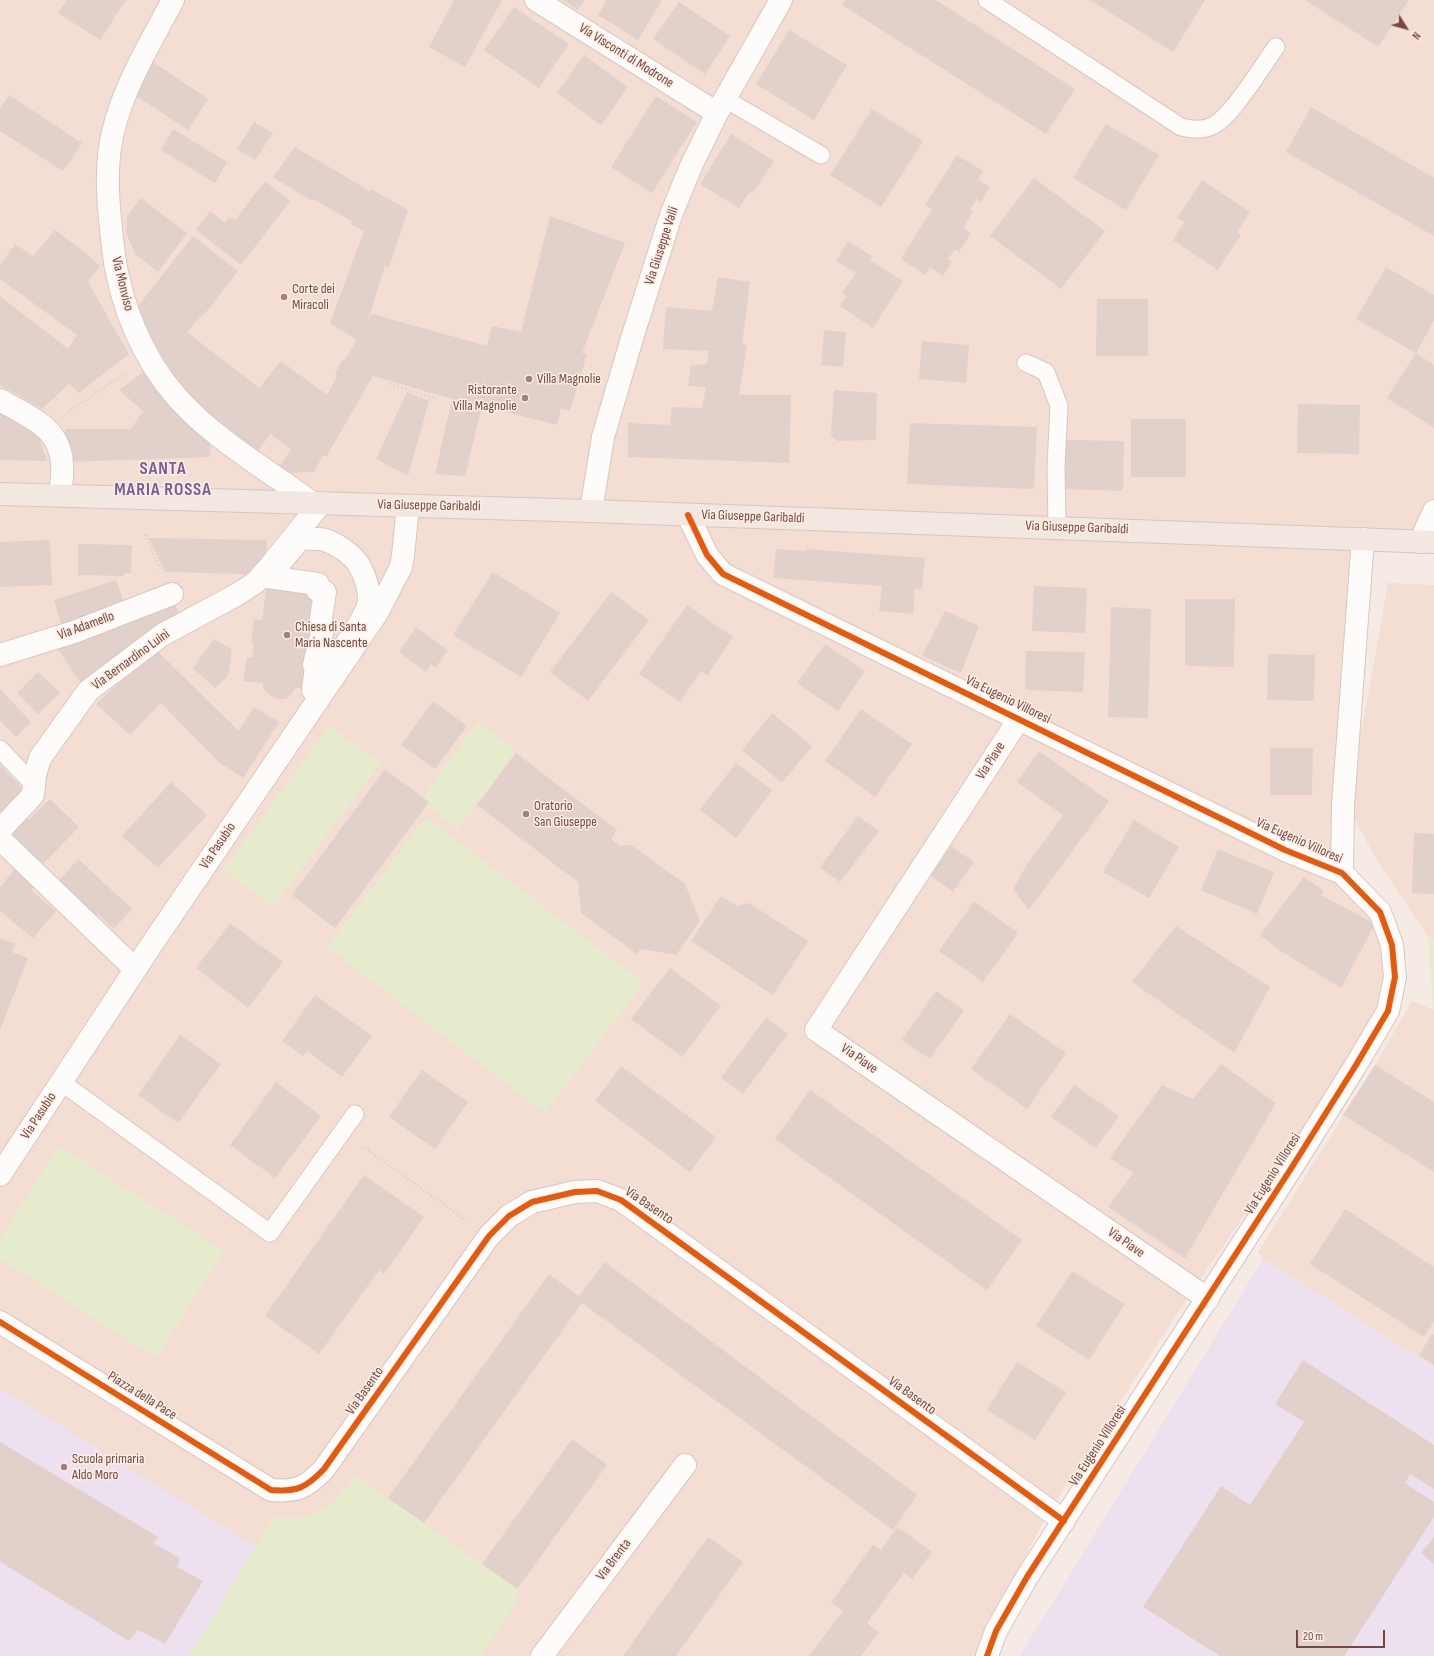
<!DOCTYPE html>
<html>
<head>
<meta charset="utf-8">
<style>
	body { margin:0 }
	#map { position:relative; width:1434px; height:1656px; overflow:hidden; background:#f6eae4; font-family:"Sofia Sans Condensed",sans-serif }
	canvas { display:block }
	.north { position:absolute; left:1386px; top:8px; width:40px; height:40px; -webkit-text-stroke:3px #ffeee4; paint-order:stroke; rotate:127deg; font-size:11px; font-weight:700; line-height:16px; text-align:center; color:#744944 }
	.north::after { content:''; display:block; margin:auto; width:14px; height:18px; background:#744944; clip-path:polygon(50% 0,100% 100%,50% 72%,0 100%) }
	.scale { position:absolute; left:1296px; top:1630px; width:89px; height:18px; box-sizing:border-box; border:2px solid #744944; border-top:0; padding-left:5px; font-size:12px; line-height:14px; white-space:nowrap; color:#744944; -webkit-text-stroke:3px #ffeee4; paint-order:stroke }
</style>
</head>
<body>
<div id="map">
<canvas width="1434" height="1656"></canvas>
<div class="north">N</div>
<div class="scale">20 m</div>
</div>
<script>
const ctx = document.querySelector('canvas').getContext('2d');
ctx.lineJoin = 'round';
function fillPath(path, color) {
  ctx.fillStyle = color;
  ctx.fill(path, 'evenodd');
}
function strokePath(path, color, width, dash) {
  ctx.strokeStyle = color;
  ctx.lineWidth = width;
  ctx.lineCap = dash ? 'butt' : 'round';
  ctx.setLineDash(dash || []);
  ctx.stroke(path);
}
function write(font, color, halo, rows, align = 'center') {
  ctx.font = font + ' "Sofia Sans Condensed",sans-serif';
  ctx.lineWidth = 3;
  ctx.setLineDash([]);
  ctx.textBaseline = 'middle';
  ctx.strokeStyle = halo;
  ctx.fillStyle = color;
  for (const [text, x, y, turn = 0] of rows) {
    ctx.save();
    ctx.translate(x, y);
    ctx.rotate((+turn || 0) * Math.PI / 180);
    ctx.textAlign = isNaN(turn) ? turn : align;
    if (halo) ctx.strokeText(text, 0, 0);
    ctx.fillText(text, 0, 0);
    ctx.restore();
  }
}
fillPath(new Path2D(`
	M0,0H1434V533L0,491Z
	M0,503L1355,545L1346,876L1372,911L1392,980L1324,1098L1181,1308L1048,1513L974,1656H0Z
	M1388,583L1434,585V939L1428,937L1375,857L1348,807Z
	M1412,1001L1434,1010V1367L1263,1259L1258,1252L1375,1065Z`), '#f4ded4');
fillPath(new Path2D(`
	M1263,1259L1434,1367V1656H1019L1041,1622Z
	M0,1388L256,1547L189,1656H0Z`), '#ede1f0');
fillPath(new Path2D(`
	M478,722L516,750L458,829L420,801Z
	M330,726L380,763L273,907L223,870Z
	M426,817L644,983L545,1113L327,947Z
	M1428,937L1434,939V1010L1433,1009Z
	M59,1146L224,1251L156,1358L0,1259V1239Z
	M356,1476L517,1589L519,1597L481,1656H189L274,1517C317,1524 330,1507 356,1476Z`), '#e7ebcd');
fillPath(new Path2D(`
	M67,0H126L100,40L58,13Z
	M454,0H502L465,67L429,47Z
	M563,0H585L578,10Z
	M607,0H662L638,40L598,15Z
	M845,0H936L1075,89L1046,134L842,5Z
	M1090,0H1205L1173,52Z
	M1305,0H1409L1378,47Z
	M679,2L730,36L705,74L653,39Z
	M514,7L569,44L539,88L484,50Z
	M789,30L847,65L814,120L756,84Z
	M584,55L628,87L601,125L557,93Z
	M153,62L208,99L188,130L132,93Z
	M9,95L82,143L63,171L0,131V109Z
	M656,96L697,122L652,193L611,167Z
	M1311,107L1434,178V236L1286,152Z
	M872,109L923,141L881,207L830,175Z
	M254,122L273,133L255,160L237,149Z
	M1106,124L1159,155L1126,210L1073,178Z
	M173,129L227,162L215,183L161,150Z
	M731,134L774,161L753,193L750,191L739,208L700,184Z
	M295,147L370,191L371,189L408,210L389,267L385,266L368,320L372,314L487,346L492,326L521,332L550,216L625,243L582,353L587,354L570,411L561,408L557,425L482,406L465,476L435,474L452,399L373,376L326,457L323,455L314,472L287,473L279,468L291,449L270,434L255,455L183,396L148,331L138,306L193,236L238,271L203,316L202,315L187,332L259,388L281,361L327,395L337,376L335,374L342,360L344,361L357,340L330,323L364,231L351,224L352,221L313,199L312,201L273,177Z
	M957,155L983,171L978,180L990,187L981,202L977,199L970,210L973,212L963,228L971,233L959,252L955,249L948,259L952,262L943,276L930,267L925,275L901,259L932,209L925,205Z
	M1034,178L1105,231L1061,289L990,236Z
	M1202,180L1250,212L1237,232L1241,235L1218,270L1173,240L1184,222L1177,218Z
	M265,181L290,201L241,265L196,230L210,211L225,223L230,217L235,220Z
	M141,198L187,233L158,272L135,254L126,232L127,216Z
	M55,230L82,250L100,266L88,282L129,354L79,393L69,384L42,409L0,385V296L68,349L77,335L0,279V266L15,244L33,256Z
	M848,241L872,256L870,260L903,281L873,328L840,306L847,296L842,293L856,273L836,261Z
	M1386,267L1434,295V321L1416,353L1434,365V428L1387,398L1416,353L1356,319Z
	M718,277L750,282L742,345H747L739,395H791L789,463L628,457V423L670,425L672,407L702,408L706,387L688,386L691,365L707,364L709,351L663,349L666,307L712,311Z
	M1097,299H1148V356H1096Z
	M824,330L846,332L843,367L821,365Z
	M922,341L969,345L966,383L919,379Z
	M143,372L180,411L211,437L210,457L68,462L65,429H131L143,411L119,390Z
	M834,390L877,393L876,440L838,441L831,435Z
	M407,392L429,401L408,476L376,459Z
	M1298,404L1360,405L1359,454L1297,453Z
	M0,407L36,430L47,461L0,460Z
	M1131,419H1186V477H1131Z
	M910,423L1037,427L1034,489L907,484Z
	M1066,440L1124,441L1123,491L1064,489Z
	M149,538L267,540V563L246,574L165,572Z
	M50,540L52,585L0,587V542Z
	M78,544L132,545L131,573H124V576L78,575Z
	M776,549L806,551V549L925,558L922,589H915L913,614L879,611L882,586L773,578Z
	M493,572L560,613L521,677L453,635Z
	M268,577L318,584L313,690L296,688L290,696L285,699H279L274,698L267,693L263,688V683L243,681L247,657L252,658L254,643H251L254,619L262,620Z
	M116,580L124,603L61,624L54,600Z
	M1034,586L1087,588L1085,633L1032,631Z
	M611,592L649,620L588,701L550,672Z
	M1185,599H1235L1234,667L1185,666Z
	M174,601L181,619L82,685L57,648Z
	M687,605L733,637L707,676L701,671L680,702L639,674Z
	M1111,607L1151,609L1148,718L1108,717Z
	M945,611L979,626L961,673L922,656Z
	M416,627L448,650L436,667L431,664L426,672L399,652Z
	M214,639L232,649L228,676L215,688L193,668Z
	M825,644L865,671L838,711L797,683Z
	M156,650L239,731L254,707L279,722L243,778L219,762L161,703L130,735L96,704Z
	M1026,651L1085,652L1083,692L1025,690Z
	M1268,654L1315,655L1314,701L1267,700Z
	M38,672L60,693L38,714L17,693Z
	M0,689L31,722L16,737L0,721Z
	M433,701L467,726L435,769L401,745Z
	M861,709L912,744L875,797L825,761Z
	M772,713L812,746L782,783L742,750Z
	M1270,748H1313L1312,795H1270Z
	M1039,751L1109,801L1029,910L1013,889L1026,866L1063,815L1017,782Z
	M516,753L617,830L611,839L619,846L631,845L685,884L700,921L676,955L641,949L637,954L581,913L578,882L477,805Z
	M736,763L772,790L736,838L700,810Z
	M0,765L28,794L0,823Z
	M385,769L429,802L335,928L292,895Z
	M171,782L207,815L158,868L122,836Z
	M50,799L79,827L36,871L4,840L26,817L28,820Z
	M858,816L879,831L840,882L820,867Z
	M1134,820L1179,847L1149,898L1103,872Z
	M1414,833L1434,834V894L1412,893Z
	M951,846L974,862L953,892L930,875Z
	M1218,849L1274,872L1257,914L1201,890Z
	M78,859L132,909L114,929L98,914L94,919L56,884Z
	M15,869L35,885L31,890L56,911L33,938L0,911V887Z
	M1304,877L1324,891L1321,895L1375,924L1341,988L1279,950L1260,935Z
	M721,896L737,906L749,903L808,941L773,995L691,941Z
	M974,901L1018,933L983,982L939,951Z
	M230,923L283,962L248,1008L196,968Z
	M1176,926L1270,987L1234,1053L1132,982Z
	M0,938L16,944L12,952L28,958L0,1030Z
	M670,968L721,1006L682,1057L631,1019Z
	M936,991L964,1010L930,1059L902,1040Z
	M315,995L372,1036L342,1077L307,1051L303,1056L282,1041Z
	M1010,1014L1066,1053L1027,1109L971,1069Z
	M766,1018L788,1034L743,1094L721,1078Z
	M180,1035L221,1064L178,1123L138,1095Z
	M1221,1064L1276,1103L1185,1258L1108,1207L1133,1173L1110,1158L1162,1085L1193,1099Z
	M1375,1065L1434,1102V1172L1343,1115Z
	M621,1066L716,1137L690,1172L595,1101Z
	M422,1070L468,1102L435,1149L389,1117Z
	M276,1082L321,1116L275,1178L230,1145Z
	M1074,1085L1119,1116L1096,1148L1051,1117Z
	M810,1090L1022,1240L987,1290L775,1139Z
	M364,1175L424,1217L384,1274L379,1270L319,1354L265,1316Z
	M1345,1209L1434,1267V1322L1424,1337L1310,1264Z
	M605,1262L917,1495L893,1530L582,1303L424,1523L388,1498L549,1274L579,1296Z
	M1072,1271L1125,1304L1089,1360L1036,1326Z
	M1432,1334L1434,1335V1365L1419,1355Z
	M1303,1360L1434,1445V1489L1410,1474L1405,1483L1434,1502V1517L1344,1656H1220L1143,1607L1221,1486L1250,1505L1304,1422L1275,1404Z
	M1017,1362L1066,1392L1035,1440L987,1410Z
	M572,1439L607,1465L517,1589L482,1564Z
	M0,1442L158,1537L153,1543L180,1558L177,1567L203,1581L165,1644L138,1630L129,1641L0,1562Z
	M897,1527L932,1552L912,1579L904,1573L867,1623L879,1632L861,1656H809L843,1611L831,1602L873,1545L881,1550Z
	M708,1537L743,1562L676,1656H623Z
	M1434,1537V1564L1421,1553Z`), '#e2d0cb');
const lane = new Path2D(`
	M987,0L1181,127C1191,129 1202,131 1212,126C1232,117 1262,66 1276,47
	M725,99L821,155
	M1026,363L1046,372L1059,406L1056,467L1057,527
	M0,749L34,785
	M61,1082L270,1233L355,1114`);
const street = new Path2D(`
	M173,0C151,42 124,85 113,132C106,160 107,190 110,219C112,236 113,255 117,273C128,325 152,375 191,412C225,445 273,474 311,502
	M536,0L717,113
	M0,400C28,417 60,426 62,464C63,474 61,485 60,495
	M591,511L603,437L633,335L671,215L691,166L717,113L781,0
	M688,515L707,555L723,574L1285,850L1342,873L1380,912L1392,945L1395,977L1388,1011L1356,1065L1292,1167L1027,1577L996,1631L987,1656
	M300,539C308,539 317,538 325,540C337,544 352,554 359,565C365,576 369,586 369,599C369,617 325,673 313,690L316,667L314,665C317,651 321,640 323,627L320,625L325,592L317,590L318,584L268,577Z
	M1420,542L1434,511
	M0,655L74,632L172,594
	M1019,719L816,1030L1208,1299
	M1342,873L1343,805L1363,539
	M135,969L2,841L0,835L1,829L33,795L35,775L40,758L88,691L162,635L236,595L255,583L270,566L321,503
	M0,1175L154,941L377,613L401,567L403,556L408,506
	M0,1322L271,1490C297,1492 306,1488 324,1469L489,1236L509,1216L532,1202L575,1192L597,1191L621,1200L1064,1521
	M542,1656L685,1465`);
const primary = new Path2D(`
	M0,494L591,511L1434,542`);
strokePath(lane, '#d7c7c2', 19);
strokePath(street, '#d7c7c2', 24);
strokePath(primary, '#d5c6c2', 24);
strokePath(new Path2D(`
	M390,384L437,399
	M68,412L127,372
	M145,535L161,571
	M362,1146L467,1221`), '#d7cac8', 2.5, [1, 3]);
strokePath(lane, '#fefcfb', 17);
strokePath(street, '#fefcfb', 22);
strokePath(primary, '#f2e7e1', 22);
strokePath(new Path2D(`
	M688,515L707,555L723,574L1285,850L1342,873L1380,912L1392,945L1395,977L1388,1011L1356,1065L1292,1167L1027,1577L996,1631L987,1656
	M0,1322L271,1490C297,1492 306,1488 324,1469L489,1236L509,1216L532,1202L575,1192L597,1191L621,1200L1064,1521`), '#e8590c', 6);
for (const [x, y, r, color] of [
	[284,297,4,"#a2817c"],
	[529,379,4,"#a2817c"],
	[525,398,4,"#a2817c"],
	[287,635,4,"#a2817c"],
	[526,814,4,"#a2817c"],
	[64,1467,4,"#a2817c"]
]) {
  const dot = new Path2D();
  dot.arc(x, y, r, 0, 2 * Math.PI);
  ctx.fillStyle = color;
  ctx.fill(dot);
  strokePath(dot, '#ffeee4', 1.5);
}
write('14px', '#744944', '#ffeee4', [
	["Via Visconti di Modrone",626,56,32],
	["Via Giuseppe Valli",662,246,-72],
	["Via Monviso",122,284,76],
	["Via Giuseppe Garibaldi",429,506,1],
	["Via Giuseppe Garibaldi",753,517,2],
	["Via Giuseppe Garibaldi",1077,528,2],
	["Via Adamello",86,626,-20],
	["Via Bernardino Luini",131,660,-36],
	["Via Eugenio Villoresi",1008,700,26],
	["Via Piave",991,761,-57],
	["Via Eugenio Villoresi",1299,841,24],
	["Via Pasubio",218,846,-56],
	["Via Piave",859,1059,35],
	["Via Pasubio",39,1116,-57],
	["Via Eugenio Villoresi",1273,1174,-58],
	["Via Basento",649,1206,34],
	["Via Piave",1126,1243,35],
	["Via Basento",365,1391,-55],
	["Piazza della Pace",142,1396,32],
	["Via Basento",912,1396,36],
	["Via Eugenio Villoresi",1098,1446,-57],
	["Via Brenta",614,1560,-53]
]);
write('14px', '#744944', '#ffeee4', [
	["Corte dei",292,289],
	["Miracoli",292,305],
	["Villa Magnolie",537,379],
	["Ristorante",517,390,"right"],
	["Villa Magnolie",517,406,"right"],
	["Chiesa di Santa",295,627],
	["Maria Nascente",295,643],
	["Oratorio",534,806],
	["San Giuseppe",534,822],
	["Scuola primaria",72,1459],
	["Aldo Moro",72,1475]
], 'left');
ctx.letterSpacing = '1px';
write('bold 18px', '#775e98', '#ffeee4', [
	["SANTA",163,469],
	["MARIA ROSSA",163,490]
]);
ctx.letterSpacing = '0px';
</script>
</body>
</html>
